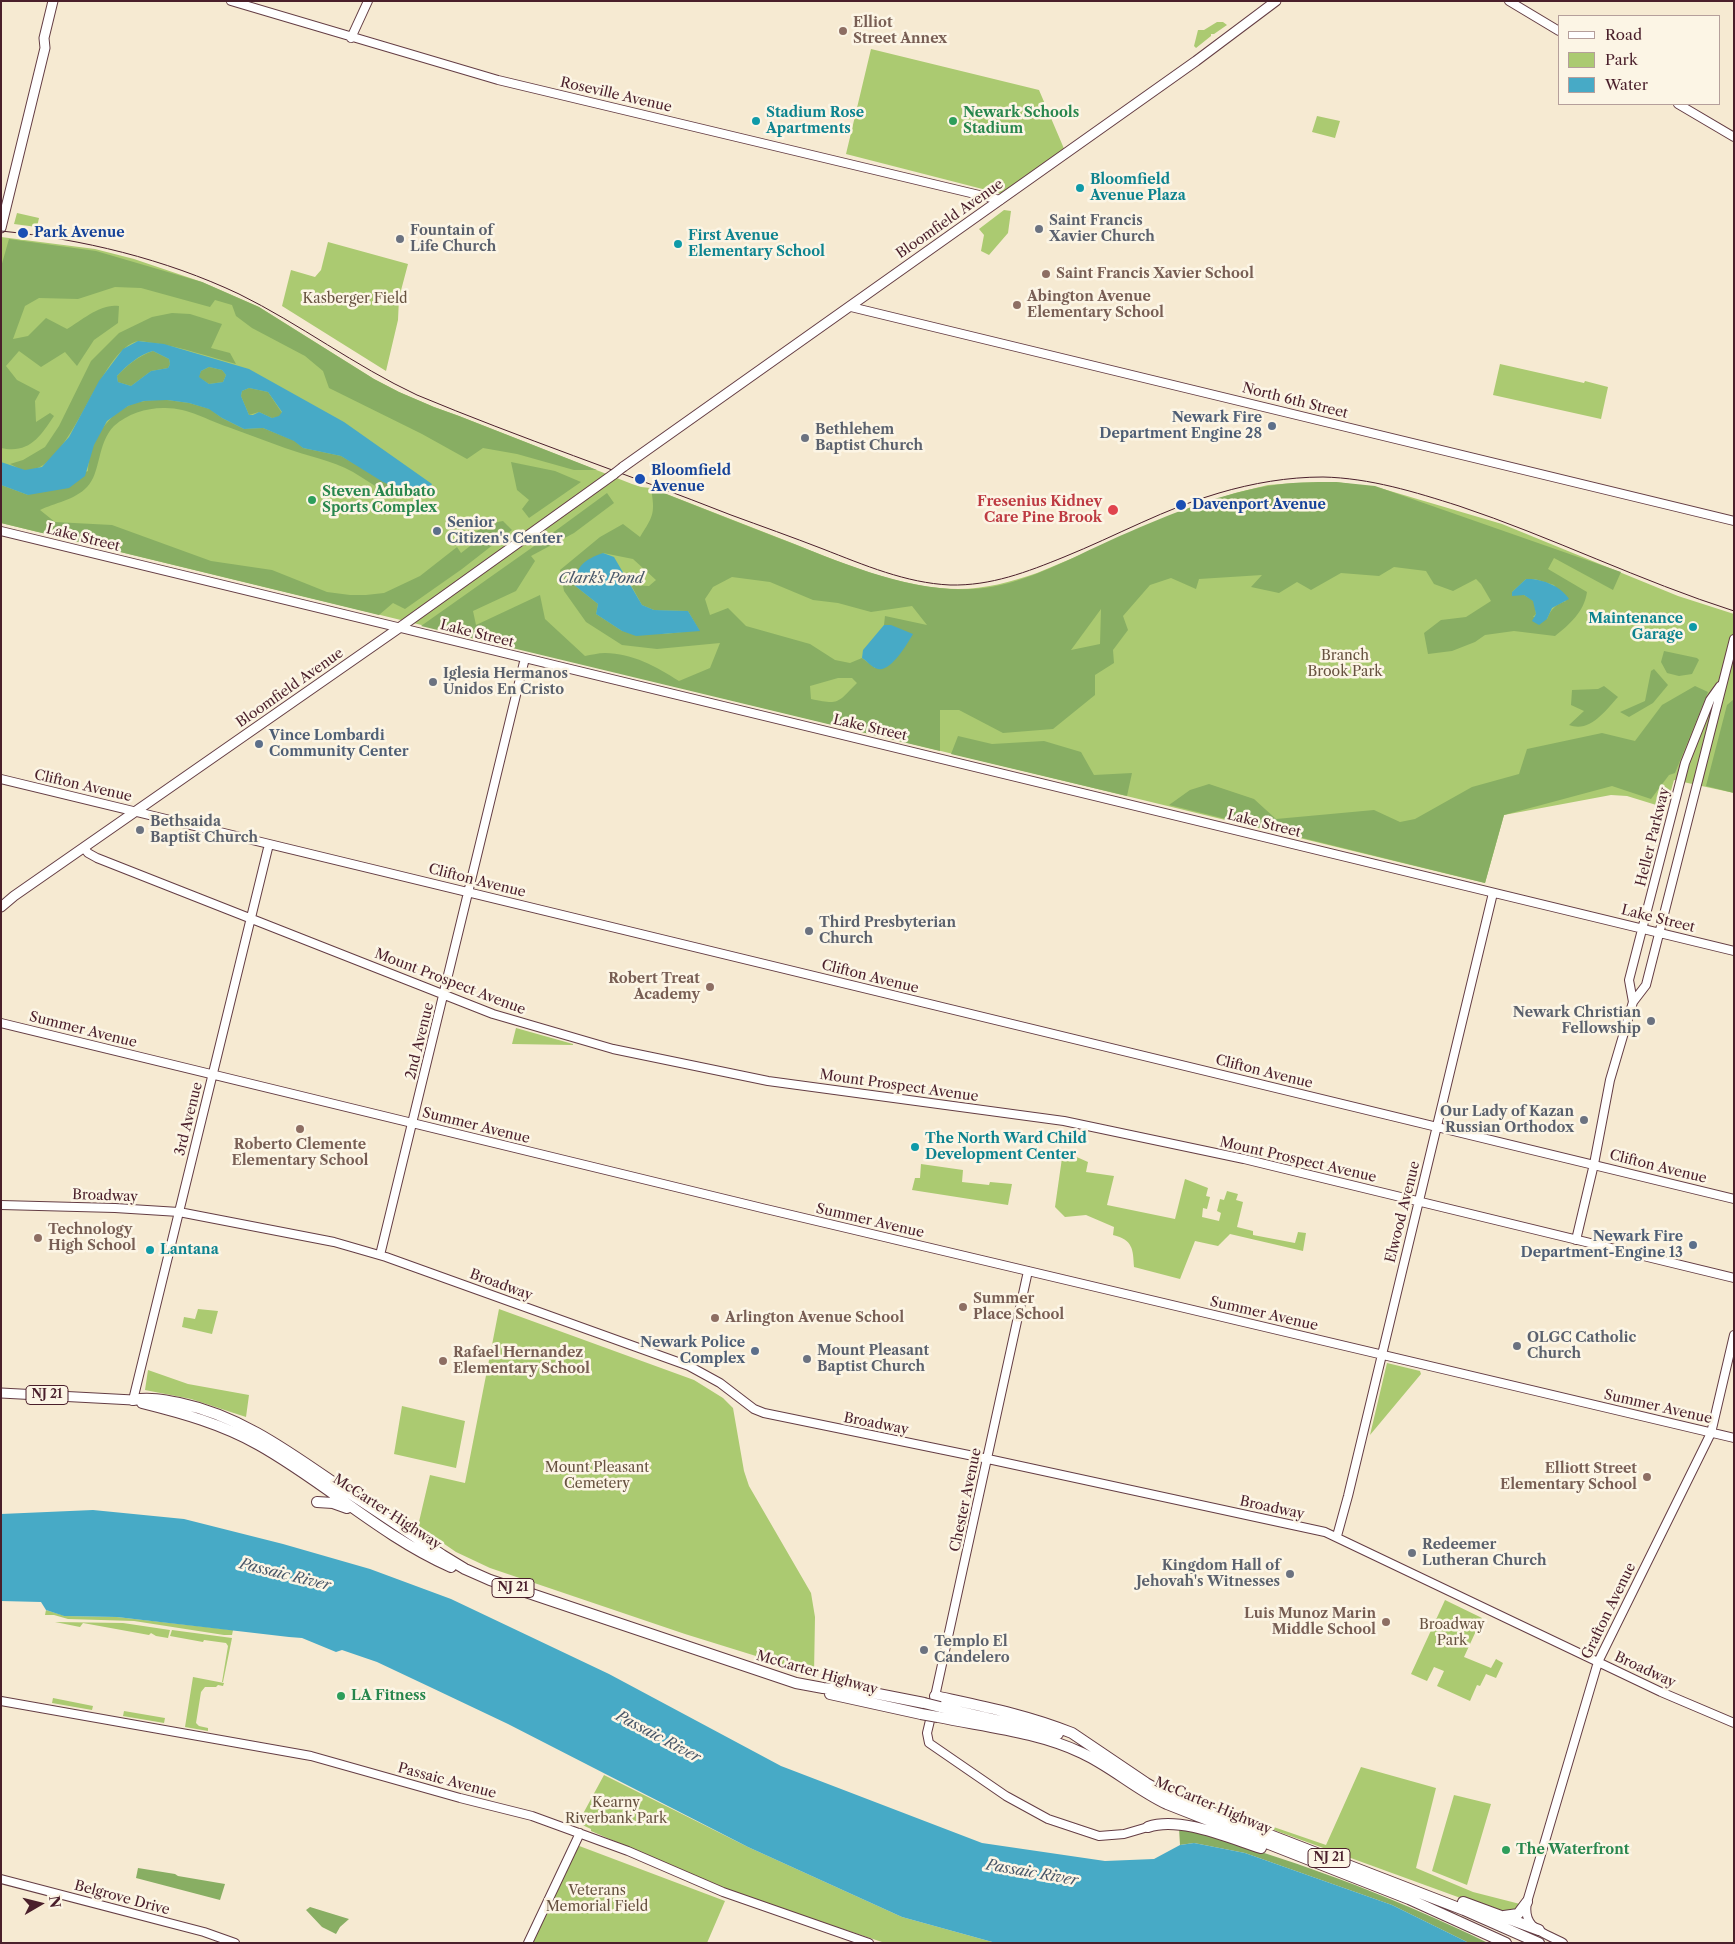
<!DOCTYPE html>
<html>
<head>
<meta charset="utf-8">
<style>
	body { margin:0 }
	#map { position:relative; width:1735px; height:1944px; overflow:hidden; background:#f6ead2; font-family:"Libre Caslon Text",serif }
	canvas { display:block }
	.frame { position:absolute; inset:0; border:2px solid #4a1f2b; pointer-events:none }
	.legend { position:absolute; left:1558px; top:15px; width:162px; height:90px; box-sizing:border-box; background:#fcf5e5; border:1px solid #b59f9b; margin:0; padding:6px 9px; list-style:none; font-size:15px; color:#4a1f2b }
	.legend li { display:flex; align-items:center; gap:10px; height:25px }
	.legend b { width:25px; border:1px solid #b59f9b }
	.north { position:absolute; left:15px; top:1879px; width:50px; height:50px; -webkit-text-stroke:4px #fcf5e5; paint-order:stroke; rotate:82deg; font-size:14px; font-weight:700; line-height:20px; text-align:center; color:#4a1f2b }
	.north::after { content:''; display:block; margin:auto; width:18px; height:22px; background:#4a1f2b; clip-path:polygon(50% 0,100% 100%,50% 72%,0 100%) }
</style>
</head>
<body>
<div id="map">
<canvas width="1735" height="1944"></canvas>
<div class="frame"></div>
<ul class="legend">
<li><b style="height:6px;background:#fff"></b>Road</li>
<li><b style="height:14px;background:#abca71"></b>Park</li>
<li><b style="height:14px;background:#47aac6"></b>Water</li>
</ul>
<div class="north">N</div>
</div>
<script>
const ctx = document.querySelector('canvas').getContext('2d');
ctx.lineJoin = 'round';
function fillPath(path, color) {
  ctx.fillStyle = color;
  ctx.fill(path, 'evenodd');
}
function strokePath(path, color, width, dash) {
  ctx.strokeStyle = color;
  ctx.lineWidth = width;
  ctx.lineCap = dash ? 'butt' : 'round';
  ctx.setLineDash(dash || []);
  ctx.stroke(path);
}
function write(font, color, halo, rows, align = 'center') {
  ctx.font = font + ' "Libre Caslon Text",serif';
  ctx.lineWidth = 5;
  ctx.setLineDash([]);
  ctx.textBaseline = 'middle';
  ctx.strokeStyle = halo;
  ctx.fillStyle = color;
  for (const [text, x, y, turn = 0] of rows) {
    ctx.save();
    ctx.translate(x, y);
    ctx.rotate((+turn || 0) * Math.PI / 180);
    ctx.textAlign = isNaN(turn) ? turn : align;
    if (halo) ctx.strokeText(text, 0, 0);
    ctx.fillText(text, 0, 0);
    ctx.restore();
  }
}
fillPath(new Path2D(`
	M1217,22H1223L1227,25L1214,34H1211V36L1196,48L1194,46L1198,30H1204Z
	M871,49L1039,90L1065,151L1002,194L846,154Z
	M1317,116L1340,121L1335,138L1312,132Z
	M1004,210L1011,211L1008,233L989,255L981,251L984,235L979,229Z
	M17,213L39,218L37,227L14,224Z
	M1,237L95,249L134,259L202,282L259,307L374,379L399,392L434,407L459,416L632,484L641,487L651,488C698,506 745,525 792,543C839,562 889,583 940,588C974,592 1005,584 1037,573L1207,502L1235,493L1268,485L1294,483L1336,482L1380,488L1502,524L1678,596L1734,614V793L1674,780L1666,808L1627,796L1611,795L1504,815L1485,883L1,523Z
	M328,242L408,264L399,298L398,320L386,371L282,306L291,270L315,277L321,270Z
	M1500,364L1584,383L1585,381L1608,387L1601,419L1493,395Z
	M516,1028L573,1044V1045L512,1044Z
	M1063,1151L1088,1162L1086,1172L1114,1176L1107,1205L1175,1219L1185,1179L1208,1188L1206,1196L1210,1197L1207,1209L1203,1208L1202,1217L1219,1221L1221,1213L1217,1211L1220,1199L1224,1200L1227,1191L1238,1194L1236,1200L1243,1202L1237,1227L1253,1231V1235L1295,1243L1298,1232L1306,1233L1303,1251L1230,1234L1218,1246L1195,1241L1180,1279L1134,1267C1133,1249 1133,1240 1113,1235L1114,1227L1086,1215L1065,1217L1055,1207Z
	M921,1164L963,1170L962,1182L989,1185L990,1182L1012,1184L1008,1205L912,1190L915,1178H920Z
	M198,1309L218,1311L212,1334L182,1327L184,1317L195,1319Z
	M499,1309L694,1380L723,1398L733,1408L744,1471L749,1486L811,1593L815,1617L814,1674L685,1634L490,1568L456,1552L418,1526L430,1475L465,1483Z
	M1387,1363L1420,1371L1421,1374L1370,1435Z
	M148,1370L188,1384L249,1395L246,1417L191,1399L145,1390Z
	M402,1406L465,1421L456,1468L394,1454Z
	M1445,1600L1482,1618L1464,1657L1491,1668L1496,1659L1503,1663L1496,1678L1486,1674L1480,1686L1477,1685L1470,1701L1437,1686L1444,1671L1434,1667L1427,1681L1411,1674Z
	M46,1610L65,1616L117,1617L233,1630L232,1635H224L134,1621L68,1619L54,1615H45Z
	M55,1622L123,1623L170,1630L168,1638L156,1636L151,1633L149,1635L83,1623L80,1627Z
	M172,1630L232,1638L223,1682H222L228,1646L226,1643L204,1640L203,1642L170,1636Z
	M193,1677L224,1683L223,1686L218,1685L216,1687H205L201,1692L196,1723L199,1726L208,1728V1731L185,1727Z
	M53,1698L93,1706L92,1710L52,1703Z
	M124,1711L165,1718L164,1723L123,1716Z
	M1361,1767L1436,1788L1416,1868L1473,1892L1520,1904L1518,1910L1499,1912L1230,1814V1812L1326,1845Z
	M604,1775L748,1847L902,1917L996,1943H885L734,1893L591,1831V1829L578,1823Z
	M1454,1795L1491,1804L1467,1885L1432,1871Z
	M574,1844L725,1901L707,1943H526Z`), '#abca71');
fillPath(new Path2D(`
	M9,239L96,251L202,282L259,307L374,379L399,392L434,407L459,416L597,470H574L517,454L483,448L467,459L422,434L329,388L323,371L305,356L252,328L236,316L232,305L215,300L210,307L141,288L115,287L78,299L39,298L25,306L13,339L28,336L46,318L67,329C82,320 101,303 119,306L118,323L94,340L77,366L65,352L41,367L19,351L6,366L17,380L40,392L35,401L36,422L50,413L54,416C40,437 29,454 1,448V267Z
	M172,313L190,314L222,324L211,348L230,353L236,364C209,357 182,347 154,343C150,343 144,341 139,341C99,346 70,477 24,470C20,470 15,466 10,464L23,460L45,447L59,426L91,361L119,333L152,317Z
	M153,351L169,359L170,364L168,368L151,371L131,386L118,382L117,376C126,366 140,355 153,351Z
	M209,367L222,370L226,375L223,382L209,384L198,377L201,371Z
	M249,388L268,392L282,413L279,417L272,418L259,412L249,415L241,396L242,391Z
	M167,400L189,403L210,409L222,418L244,429L263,428L295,441L303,448L341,456L395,487L394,491L388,494C376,487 365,479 353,472C331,460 307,456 285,448C266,441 247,434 228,427C207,420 187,407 163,408C146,408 127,414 114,426C97,443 101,473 87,487C75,500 54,503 40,510L55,522L112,525L211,561L272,570L327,592L350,595H366L384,593L420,576L457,547L461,553L474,543L469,537L487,524L503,521L512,530L462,569L405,609L393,603L379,615L1,523V485L28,495L88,471C89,445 104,418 128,406C140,400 154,400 167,400Z
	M511,462L555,471L581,482L529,518L522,509L529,500L517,490Z
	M1336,482L1375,486L1621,572L1613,590L1554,558L1548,569L1587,592C1584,612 1570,624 1555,636L1514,631L1485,635L1475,642L1452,651L1428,654L1424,633L1441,620L1466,617L1491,601L1481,584L1476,579L1453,591L1434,584L1426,571L1394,567L1379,576L1341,573L1311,590L1297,582L1279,593L1251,587L1262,575L1199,579L1196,589L1171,578L1150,585L1123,616L1128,630L1113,650L1114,663L1095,675V695L1053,729L1003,733L959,710H940V751L421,626L547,537L607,493L614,503L574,533L531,556L535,561L516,591L473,611L476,625L540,595L545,619L585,656C591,655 598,653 605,653C632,653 657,667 679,681L710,668L720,643L657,649L622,645L586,622L564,591L560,570L600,537L623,524L640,537C654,515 655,513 651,488C694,505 737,522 781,539C843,563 916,596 984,588C1029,582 1071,558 1111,540C1161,518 1214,495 1268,486C1290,482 1313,482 1336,482ZM603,553L633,559L656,580L649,586L631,585L642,605L654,610L688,611L699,630L665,634L622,631L596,614L598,604L574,585ZM732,577L770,582L813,600L838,603L871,612L912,606L927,625L885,616L884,625H891L875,668L862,658L850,663L835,660L810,644L746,626L728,608L710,615L705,599L713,587ZM1526,579H1535L1554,585L1566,601C1555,605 1552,608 1547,619L1533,617L1536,614L1534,601L1524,595L1512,592ZM1101,609L1100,644L1071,650ZM838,678H852L857,683C837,703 840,705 811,699L810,686Z
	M1664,651L1697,658L1699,660L1692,674L1679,676L1667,673L1661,662Z
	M1654,669L1668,685L1653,703L1629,717L1620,712L1645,701L1651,671Z
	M1604,686L1618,697C1605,711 1590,733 1569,725L1584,711L1571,705L1572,690L1598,689Z
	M1695,686L1708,692L1675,773L1669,775L1651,799L1612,786L1504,815L1485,883L1169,805L1190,790L1209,784L1254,799L1276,819L1374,810L1400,822L1415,819L1472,787L1519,774L1527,749L1602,733L1635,741L1662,705Z
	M1734,699V793L1706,786L1727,705Z
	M958,736L992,744L1044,741L1081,752L1094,775L1132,773L1127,796L951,754Z
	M1179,1828C1285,1856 1390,1895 1488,1943H1469L1392,1905L1245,1853L1194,1843L1180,1845Z
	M138,1868L175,1874L178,1876L225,1884L220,1900L136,1878Z
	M310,1907L349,1919L340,1927L336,1934L322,1927L306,1910Z`), '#88ae63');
fillPath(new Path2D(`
	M138,341L164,344L249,369L344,422L432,484L428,492L416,496L383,482L341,456L303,448L294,441L263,428L244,429L222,418L209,409L189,403L167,400L144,401L128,406L107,421L94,445L85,476L69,488L28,495L1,485V462L25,470L42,467L69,437L99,381L123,349ZM153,351L169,359L170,364L168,368L151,371L131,386L118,382L117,376C126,366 140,354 153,351ZM209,367L222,370L226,375L223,382L209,384L199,377L201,371ZM249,388L268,392L282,412L279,416L272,418L259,412L253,415H249L241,396L242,391Z
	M603,553L614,557L642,605L654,610L688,611L700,631L636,636L622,631L596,614L598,604L574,585C577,565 584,560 603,553Z
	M1526,579C1541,578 1561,586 1569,599L1552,608L1547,619L1539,625L1532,621L1536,614L1533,601L1524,595L1512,596V592Z
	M884,625H891L913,634C907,644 891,672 878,669C872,668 867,661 862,658L863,650Z
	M93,1510L184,1519L283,1544L370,1569L451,1599L609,1674L781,1766L982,1843L1105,1861L1154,1859L1180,1845L1194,1843L1245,1853L1392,1905L1469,1943H996L902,1917L748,1847L508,1724L430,1687L377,1662L342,1650L336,1652L302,1638L289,1637L117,1617L64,1616L46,1610L41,1602L1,1601V1514Z`), '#47aac6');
const secondary = new Path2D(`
	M231,1L498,80L1000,200
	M1509,1L1559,31
	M351,38L368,1
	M1678,104L1734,137
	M851,307L1734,521
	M1,531L1734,951
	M1,779L1734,1199
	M84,848L88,853L97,858L493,1014L613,1049L768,1081L1064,1121L1244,1159L1734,1278
	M1633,1002L1629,980L1685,763L1710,700L1720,686
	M1,1023L766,1209L1734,1438
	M1,1205L115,1208L179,1212L334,1242L386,1257L689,1366L720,1383L754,1409L764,1413L988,1459L1325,1532L1661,1692L1734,1723
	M1576,1240L1594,1164L1610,1080L1633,1002L1646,985L1734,639
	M380,1255L525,658
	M133,1400L269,844
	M1337,1536L1348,1496L1493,893
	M1,1701L311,1756L460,1798L532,1816L628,1851L723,1892L869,1943
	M934,1701L1028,1271
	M932,1712L927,1733L929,1743L1006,1796L1048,1819L1099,1836L1124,1834L1148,1827
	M1,1879L204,1932L235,1943
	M528,1943L580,1833
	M1563,1943C1543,1932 1522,1929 1527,1902L1598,1662L1711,1433L1734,1335`);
const primary = new Path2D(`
	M1,228L45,48L44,38L53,1
	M623,467L1196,61L1276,1
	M1,907L14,896L399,628L614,474
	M1,1393L133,1400`);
const highway = new Path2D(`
	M133,1400C149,1397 164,1400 179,1403C241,1416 289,1452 340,1487C374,1509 408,1532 442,1555L465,1569L490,1580L796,1683L823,1688L873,1693L924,1703
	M142,1403C182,1413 222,1424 259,1445C325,1482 381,1536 451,1567
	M317,1502L333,1503L347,1508
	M830,1694L921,1714
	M935,1696C981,1706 1028,1715 1072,1733L1146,1783L1169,1796L1464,1910L1539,1943
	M940,1707L1058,1734
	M938,1717C986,1727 1038,1732 1082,1753C1112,1767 1137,1790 1167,1804L1409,1899L1506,1943
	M1148,1827C1180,1816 1229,1838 1261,1848
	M1463,1902L1539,1930
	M1504,1916L1518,1914L1527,1902`);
strokePath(secondary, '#643d44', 10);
strokePath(primary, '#643d44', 11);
strokePath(highway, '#643d44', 12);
strokePath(secondary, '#fff', 8);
strokePath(primary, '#fff', 9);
strokePath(highway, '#fff', 10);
strokePath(new Path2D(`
	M1,231C82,239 165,259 239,294C300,324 355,366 417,395C520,438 627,474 731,515C761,526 792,537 823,549C864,565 906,583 950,585C991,586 1027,572 1064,557C1116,536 1166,508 1219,493C1253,483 1288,477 1323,477C1370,478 1415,492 1459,506C1552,537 1640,581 1734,611`), '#4a1f2b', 1);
const primaryBridge = new Path2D(`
	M614,474L623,467`);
const highwayBridge = new Path2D(`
	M924,1703L940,1707
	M921,1714L938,1717`);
strokePath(primaryBridge, '#643d44', 11, []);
strokePath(highwayBridge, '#643d44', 12, []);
strokePath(primaryBridge, '#fff', 9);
strokePath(highwayBridge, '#fff', 10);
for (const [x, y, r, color] of [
	[843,31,5,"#8d6e63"],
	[756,121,5,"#0f9aa8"],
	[953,121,5,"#2e9e5b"],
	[1080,188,5,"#0f9aa8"],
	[1039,229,5,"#6b7280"],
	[23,233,6,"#1a4fb4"],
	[400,239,5,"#6b7280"],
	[678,244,5,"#0f9aa8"],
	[1046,274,5,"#8d6e63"],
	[1017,305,5,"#8d6e63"],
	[1272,426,5,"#5c6f8a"],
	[805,438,5,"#6b7280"],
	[640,479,6,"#1a4fb4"],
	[312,500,5,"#2e9e5b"],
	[1181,505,6,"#1a4fb4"],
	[1113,510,6,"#e0444e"],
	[437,531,5,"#5c6f8a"],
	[1693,627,5,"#0f9aa8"],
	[433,682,5,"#6b7280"],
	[259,744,5,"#5c6f8a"],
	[140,830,5,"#6b7280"],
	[809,931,5,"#6b7280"],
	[710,987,5,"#8d6e63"],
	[1651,1021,5,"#6b7280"],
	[1584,1120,5,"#6b7280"],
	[300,1129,5,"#8d6e63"],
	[915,1147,5,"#0f9aa8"],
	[38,1238,5,"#8d6e63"],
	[1693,1245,5,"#5c6f8a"],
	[150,1250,5,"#0f9aa8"],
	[963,1307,5,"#8d6e63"],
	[715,1318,5,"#8d6e63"],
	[1517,1346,5,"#6b7280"],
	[755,1351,5,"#5c6f8a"],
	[807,1359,5,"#6b7280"],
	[443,1361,5,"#8d6e63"],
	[1647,1477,5,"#8d6e63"],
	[1412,1553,5,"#6b7280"],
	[1290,1574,5,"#6b7280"],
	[1386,1622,5,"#8d6e63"],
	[924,1650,5,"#6b7280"],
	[341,1696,5,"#2e9e5b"],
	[1506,1850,5,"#2e9e5b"]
]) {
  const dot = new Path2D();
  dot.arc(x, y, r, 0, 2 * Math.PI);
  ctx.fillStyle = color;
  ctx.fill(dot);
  strokePath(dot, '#fcf5e5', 2);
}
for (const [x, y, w] of [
	[47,1395,42],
	[513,1588,42],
	[1329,1858,42]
]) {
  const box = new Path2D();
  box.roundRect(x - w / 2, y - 9.5, w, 19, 4);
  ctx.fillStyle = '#fcf5e5';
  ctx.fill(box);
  strokePath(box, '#4a1f2b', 1);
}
write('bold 12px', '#4a1f2b', null, [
	["NJ 21",47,1395],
	["NJ 21",513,1588],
	["NJ 21",1329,1858]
]);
write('bold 14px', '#785e54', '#fcf5e5', [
	["Elliot",853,23],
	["Street Annex",853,39],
	["Saint Francis Xavier School",1056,274],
	["Abington Avenue",1027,297],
	["Elementary School",1027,313],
	["Robert Treat",700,979,"right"],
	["Academy",700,995,"right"],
	["Roberto Clemente",300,1145,"center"],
	["Elementary School",300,1161,"center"],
	["Technology",48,1230],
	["High School",48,1246],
	["Summer",973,1299],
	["Place School",973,1315],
	["Arlington Avenue School",725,1318],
	["Rafael Hernandez",453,1353],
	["Elementary School",453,1369],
	["Elliott Street",1637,1469,"right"],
	["Elementary School",1637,1485,"right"],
	["Luis Munoz Marin",1376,1614,"right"],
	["Middle School",1376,1630,"right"]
], 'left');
write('14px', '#4a1f2b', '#fcf5e5', [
	["Roseville Avenue",616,95,13],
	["Bloomfield Avenue",950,219,-35],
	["North 6th Street",1295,401,14],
	["Lake Street",83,538,14],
	["Lake Street",477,634,14],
	["Bloomfield Avenue",290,688,-35],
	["Lake Street",870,728,13],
	["Clifton Avenue",83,786,13],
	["Lake Street",1264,824,14],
	["Heller Parkway",1653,837,-76],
	["Clifton Avenue",477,881,14],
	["Lake Street",1658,919,14],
	["Clifton Avenue",870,977,14],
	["Mount Prospect Avenue",450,982,21],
	["Summer Avenue",83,1030,14],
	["2nd Avenue",420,1041,-76],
	["Clifton Avenue",1264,1072,14],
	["Mount Prospect Avenue",899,1086,8],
	["3rd Avenue",189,1119,-76],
	["Summer Avenue",476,1126,14],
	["Mount Prospect Avenue",1298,1160,13],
	["Clifton Avenue",1658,1167,14],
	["Broadway",105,1196,2],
	["Elwood Avenue",1403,1212,-76],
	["Summer Avenue",870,1221,13],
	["Broadway",501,1285,20],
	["Summer Avenue",1264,1314,13],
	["Summer Avenue",1658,1407,13],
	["Broadway",876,1424,11],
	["Chester Avenue",966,1500,-78],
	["Broadway",1272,1508,12],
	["McCarter Highway",387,1512,33],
	["Grafton Avenue",1609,1611,-64],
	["Broadway",1645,1670,25],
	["McCarter Highway",817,1673,16],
	["Passaic Avenue",447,1781,15],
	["McCarter Highway",1213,1806,23],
	["Belgrove Drive",122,1898,15]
]);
write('bold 14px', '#0d838f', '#fcf5e5', [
	["Stadium Rose",766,113],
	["Apartments",766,129],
	["Bloomfield",1090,180],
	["Avenue Plaza",1090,196],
	["First Avenue",688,236],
	["Elementary School",688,252],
	["Maintenance",1683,619,"right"],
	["Garage",1683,635,"right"],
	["The North Ward Child",925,1139],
	["Development Center",925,1155],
	["Lantana",160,1250]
], 'left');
write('bold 14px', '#27864d', '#fcf5e5', [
	["Newark Schools",963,113],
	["Stadium",963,129],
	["Steven Adubato",322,492],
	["Sports Complex",322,508],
	["LA Fitness",351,1696],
	["The Waterfront",1516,1850]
], 'left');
write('bold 14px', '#5b616d', '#fcf5e5', [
	["Saint Francis",1049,221],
	["Xavier Church",1049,237],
	["Fountain of",410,231],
	["Life Church",410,247],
	["Bethlehem",815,430],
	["Baptist Church",815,446],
	["Iglesia Hermanos",443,674],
	["Unidos En Cristo",443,690],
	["Bethsaida",150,822],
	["Baptist Church",150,838],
	["Third Presbyterian",819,923],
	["Church",819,939],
	["Newark Christian",1641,1013,"right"],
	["Fellowship",1641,1029,"right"],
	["Our Lady of Kazan",1574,1112,"right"],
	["Russian Orthodox",1574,1128,"right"],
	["OLGC Catholic",1527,1338],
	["Church",1527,1354],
	["Mount Pleasant",817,1351],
	["Baptist Church",817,1367],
	["Redeemer",1422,1545],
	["Lutheran Church",1422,1561],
	["Kingdom Hall of",1280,1566,"right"],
	["Jehovah's Witnesses",1280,1582,"right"],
	["Templo El",934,1642],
	["Candelero",934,1658]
], 'left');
write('bold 14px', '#164399', '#fcf5e5', [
	["Park Avenue",34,233],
	["Bloomfield",651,471],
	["Avenue",651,487],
	["Davenport Avenue",1192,505]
], 'left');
write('14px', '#675240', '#fcf5e5', [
	["Kasberger Field",355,299],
	["Branch",1345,656],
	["Brook Park",1345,672],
	["Mount Pleasant",597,1468],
	["Cemetery",597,1484],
	["Broadway",1452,1625],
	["Park",1452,1641],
	["Kearny",616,1803],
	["Riverbank Park",616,1819],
	["Veterans",597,1891],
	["Memorial Field",597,1907]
]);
write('bold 14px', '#4e5e75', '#fcf5e5', [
	["Newark Fire",1262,418],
	["Department Engine 28",1262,434],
	["Senior",447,523,"left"],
	["Citizen's Center",447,539,"left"],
	["Vince Lombardi",269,736,"left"],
	["Community Center",269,752,"left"],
	["Newark Fire",1683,1237],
	["Department-Engine 13",1683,1253],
	["Newark Police",745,1343],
	["Complex",745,1359]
], 'right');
write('bold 14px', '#be3a42', '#fcf5e5', [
	["Fresenius Kidney",1102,502],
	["Care Pine Brook",1102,518]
], 'right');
write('italic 15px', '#495769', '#fcf5e5', [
	["Clark's Pond",601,579],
	["Passaic River",285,1575,14],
	["Passaic River",658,1737,28],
	["Passaic River",1032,1873,10]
]);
</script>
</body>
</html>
